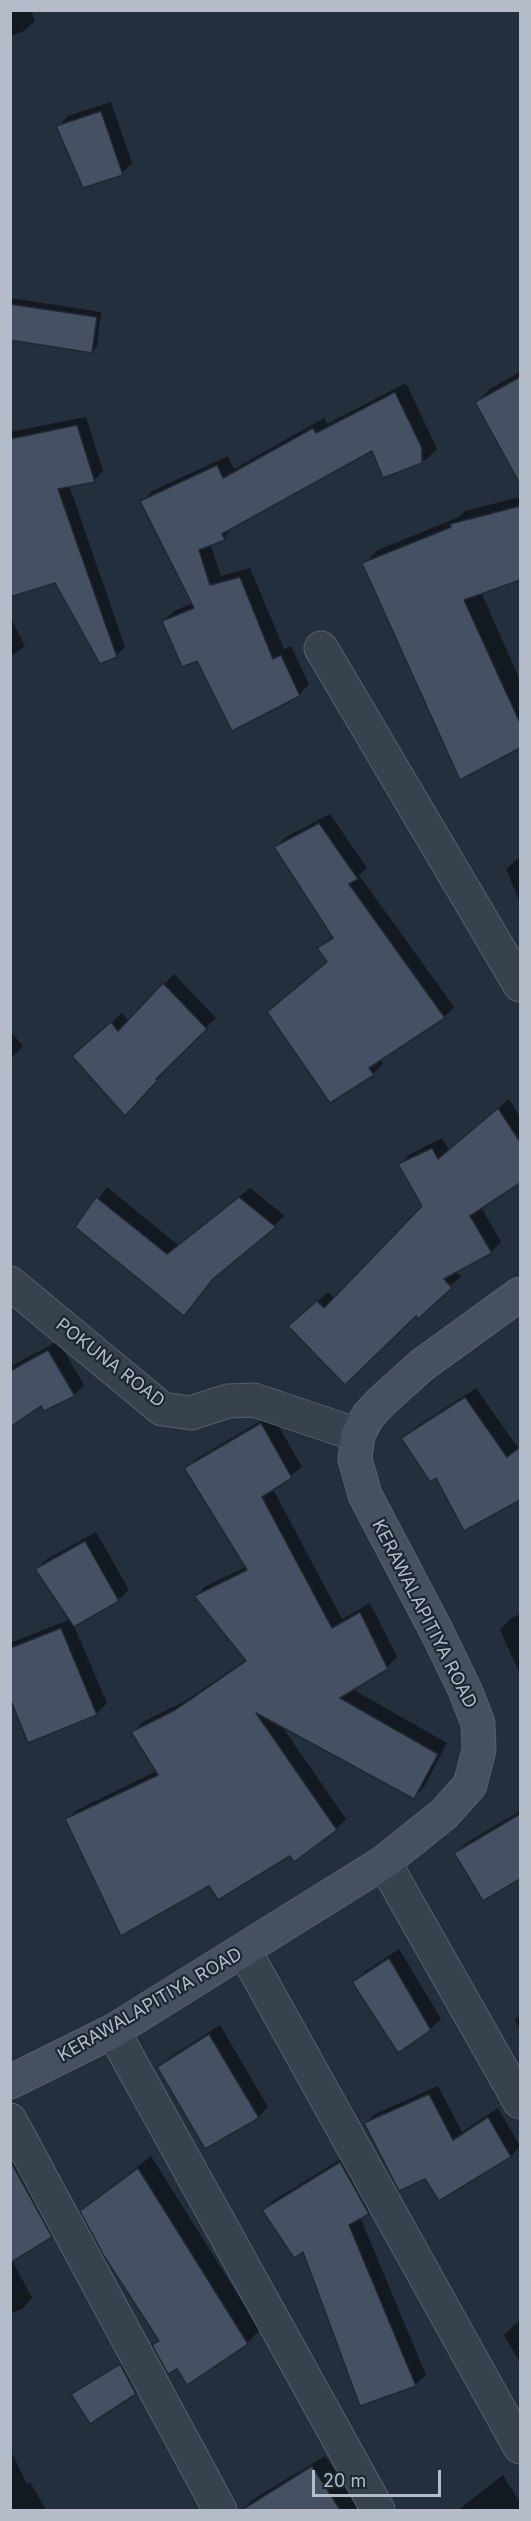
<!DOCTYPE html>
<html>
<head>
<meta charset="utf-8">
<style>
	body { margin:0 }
	#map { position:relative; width:531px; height:2521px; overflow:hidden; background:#242f3e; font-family:Inter,sans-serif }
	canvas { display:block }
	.frame { position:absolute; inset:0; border:12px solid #b4bcc9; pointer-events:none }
	.scale { position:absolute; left:312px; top:2470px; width:129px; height:27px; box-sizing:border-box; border:3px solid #b4bcc9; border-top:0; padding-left:8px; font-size:18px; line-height:21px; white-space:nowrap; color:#b4bcc9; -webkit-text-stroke:4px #1d2633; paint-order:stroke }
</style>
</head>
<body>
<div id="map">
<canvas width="531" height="2521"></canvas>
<div class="frame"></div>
<div class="scale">20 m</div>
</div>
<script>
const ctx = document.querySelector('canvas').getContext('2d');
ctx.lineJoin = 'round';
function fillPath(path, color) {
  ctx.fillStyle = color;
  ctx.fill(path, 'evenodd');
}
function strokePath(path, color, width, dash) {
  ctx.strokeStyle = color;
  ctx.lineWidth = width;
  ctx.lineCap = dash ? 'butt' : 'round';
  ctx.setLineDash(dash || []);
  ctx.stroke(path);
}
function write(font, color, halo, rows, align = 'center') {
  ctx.font = font + ' Inter,sans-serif';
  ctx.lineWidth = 4.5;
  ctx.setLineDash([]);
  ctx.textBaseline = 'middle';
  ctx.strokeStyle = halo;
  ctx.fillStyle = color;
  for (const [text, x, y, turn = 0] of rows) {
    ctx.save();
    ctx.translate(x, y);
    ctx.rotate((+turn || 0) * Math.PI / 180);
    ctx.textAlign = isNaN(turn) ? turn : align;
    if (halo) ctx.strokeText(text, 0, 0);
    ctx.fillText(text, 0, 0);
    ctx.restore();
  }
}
fillPath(new Path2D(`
	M10,10H31L35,21L24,31L10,36Z
	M111,102L132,163L122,173L58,127L68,116Z
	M16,299L101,312L97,346L92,351L10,339V300Z
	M520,372V481L477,402L490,389Z
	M406,383L437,449L427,459L384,476L373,449L233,526L224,539L210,544L221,576L250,568L284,649L291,646L309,684L299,695L198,659L163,621L174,611L193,603L142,502L152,491L228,456L234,469L324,418L327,424Z
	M86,417L103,471L94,480L69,485L125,647L116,656L54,579L10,550V432Z
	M520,497V578L481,592L520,680V746L461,778L364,564L378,550L459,517L465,511Z
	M10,617L25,646L10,657Z
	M330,814L367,868L359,875L454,1007L444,1017L380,1059L383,1064L373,1074L280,1002L328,961L319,948L333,935L275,847L286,837Z
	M520,857V903L506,869Z
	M174,974L216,1018L165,1068L166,1070L135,1104L74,1056L122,1013L129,1022Z
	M10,1031L23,1046L10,1059Z
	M509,1099L520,1117V1181L481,1207L501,1242L491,1252L456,1271L461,1277L416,1314L290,1326L328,1292L335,1299L424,1206L400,1164L410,1154L442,1138L449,1150Z
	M107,1187L178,1245L250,1188L285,1216L219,1272L184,1314L77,1227Z
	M58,1341L84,1385L74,1395L41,1404L10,1406V1367Z
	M476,1388L518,1448L520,1446V1498L465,1529L436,1476L403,1439L414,1428Z
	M272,1414L302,1467L273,1489L342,1619L370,1603L397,1657L387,1667L352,1689L447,1743L424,1787L414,1797L281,1725L346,1819L336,1829L291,1854L210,1884L67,1820L77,1810L157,1771L133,1732L143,1722L187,1700L247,1659L196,1596L206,1586L246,1567L186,1469L196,1459Z
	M96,1532L129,1590L118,1600L74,1626L107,1703L96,1714L29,1741L10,1694V1643L71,1619L36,1569L47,1559Z
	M520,1614V1674L500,1630L510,1619Z
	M520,1811V1877L483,1899L456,1853L466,1843Z
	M399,1949L441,2019L430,2029L354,1982L364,1972Z
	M520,2015V2030L515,2020Z
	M220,2025L268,2107L258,2117L159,2067L170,2057Z
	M438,2086L462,2132L498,2108L520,2146L511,2156L439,2199L426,2177L366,2123L375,2114Z
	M10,2132L61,2226L51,2236L12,2260L32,2298L22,2309L10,2314Z
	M351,2153L378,2202L360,2217L426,2375L415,2385L304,2250L264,2210L274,2200Z
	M151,2156L260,2330L247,2343L177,2367L154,2345L160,2339L82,2211Z
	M520,2320V2363L504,2335Z
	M126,2360L141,2388L135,2393L73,2394Z
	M10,2449L27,2484L30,2482L46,2510H10Z
	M325,2456L360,2510H242L252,2500Z
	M503,2475L520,2503V2510H458Z`), '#0007');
const building = new Path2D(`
	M101,111L123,175L83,188L56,126Z
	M10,304L97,317L92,353L10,340Z
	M520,377V484L475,402Z
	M395,392L422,448V463L383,478L372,451L222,534L225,540L199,550L210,585L240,577L273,659L281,655L300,696L232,731L197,661L182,667L162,621L194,608L140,501L217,465L223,478L313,428L316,433Z
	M77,425L95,482L58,489L117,657L100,664L55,583L10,597V439Z
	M520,506V580L464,600L520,723V748L460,780L362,563L451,527L450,524Z
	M319,823L358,879L349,884L445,1018L369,1068L374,1075L330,1103L267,1012L327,962L317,948L333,938L274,847Z
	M163,983L207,1029L156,1079L157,1081L125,1116L72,1056L111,1022L118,1031Z
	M498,1108L520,1142V1183L470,1216L492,1253L444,1279L452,1288L418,1319L416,1316L345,1385L288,1326L317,1301L324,1308L422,1206L398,1164L432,1148L438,1159Z
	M96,1197L167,1254L239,1197L276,1227L213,1279L184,1316L75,1227Z
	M48,1350L75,1396L44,1411L41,1406L10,1427V1371Z
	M465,1397L507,1457L520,1447V1500L464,1531L436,1478L430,1482L401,1438Z
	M261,1423L292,1478L262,1497L332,1628L360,1612L388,1669L340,1698L438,1754L414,1799L256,1713L337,1830L294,1862L290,1856L218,1900L209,1886L121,1936L65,1819L158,1775L131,1732L175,1710L246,1661L194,1596L247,1570L184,1468Z
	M85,1541L119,1601L74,1627L35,1569Z
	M61,1628L97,1715L28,1743L10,1698V1648Z
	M520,1814V1879L483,1901L454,1853Z
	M389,1958L431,2030L398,2053L352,1982Z
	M209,2034L259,2118L205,2149L157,2067Z
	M429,2094L453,2140L488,2117L511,2157L439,2201L425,2179L399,2191L364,2123Z
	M10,2160L52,2237L10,2263Z
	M340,2162L369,2214L349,2225L416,2386L360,2406L303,2252L294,2258L262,2210Z
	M138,2168L248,2344L187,2385L177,2369L168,2374L152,2345L159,2341L104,2256L80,2211Z
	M120,2364L136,2394L90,2424L71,2394Z
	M312,2466L341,2511H240Z`);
fillPath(building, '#455162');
strokePath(building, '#1f2835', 1.5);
const street = new Path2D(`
	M321,648L520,985
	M10,1283L162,1409L191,1413L228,1401L254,1400L358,1435
	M384,1862L520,2102
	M244,1950L520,2447
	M113,2031L378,2510
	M10,2120L220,2510`);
const secondary = new Path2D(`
	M10,2082L113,2031L384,1862L444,1814L470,1785L479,1750L478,1723L465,1690L437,1632L365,1495L355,1459L358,1435L368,1416L381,1402L422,1365L520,1294`);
strokePath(street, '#565f6c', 35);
strokePath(secondary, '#565f6c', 35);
strokePath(street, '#38414e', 33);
strokePath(secondary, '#465061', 33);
write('18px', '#b4bcc9', '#1d2633', [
	["POKUNA ROAD",110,1363,38],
	["KERAWALAPITIYA ROAD",424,1614,63],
	["KERAWALAPITIYA ROAD",150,2005,-30]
]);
</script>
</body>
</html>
